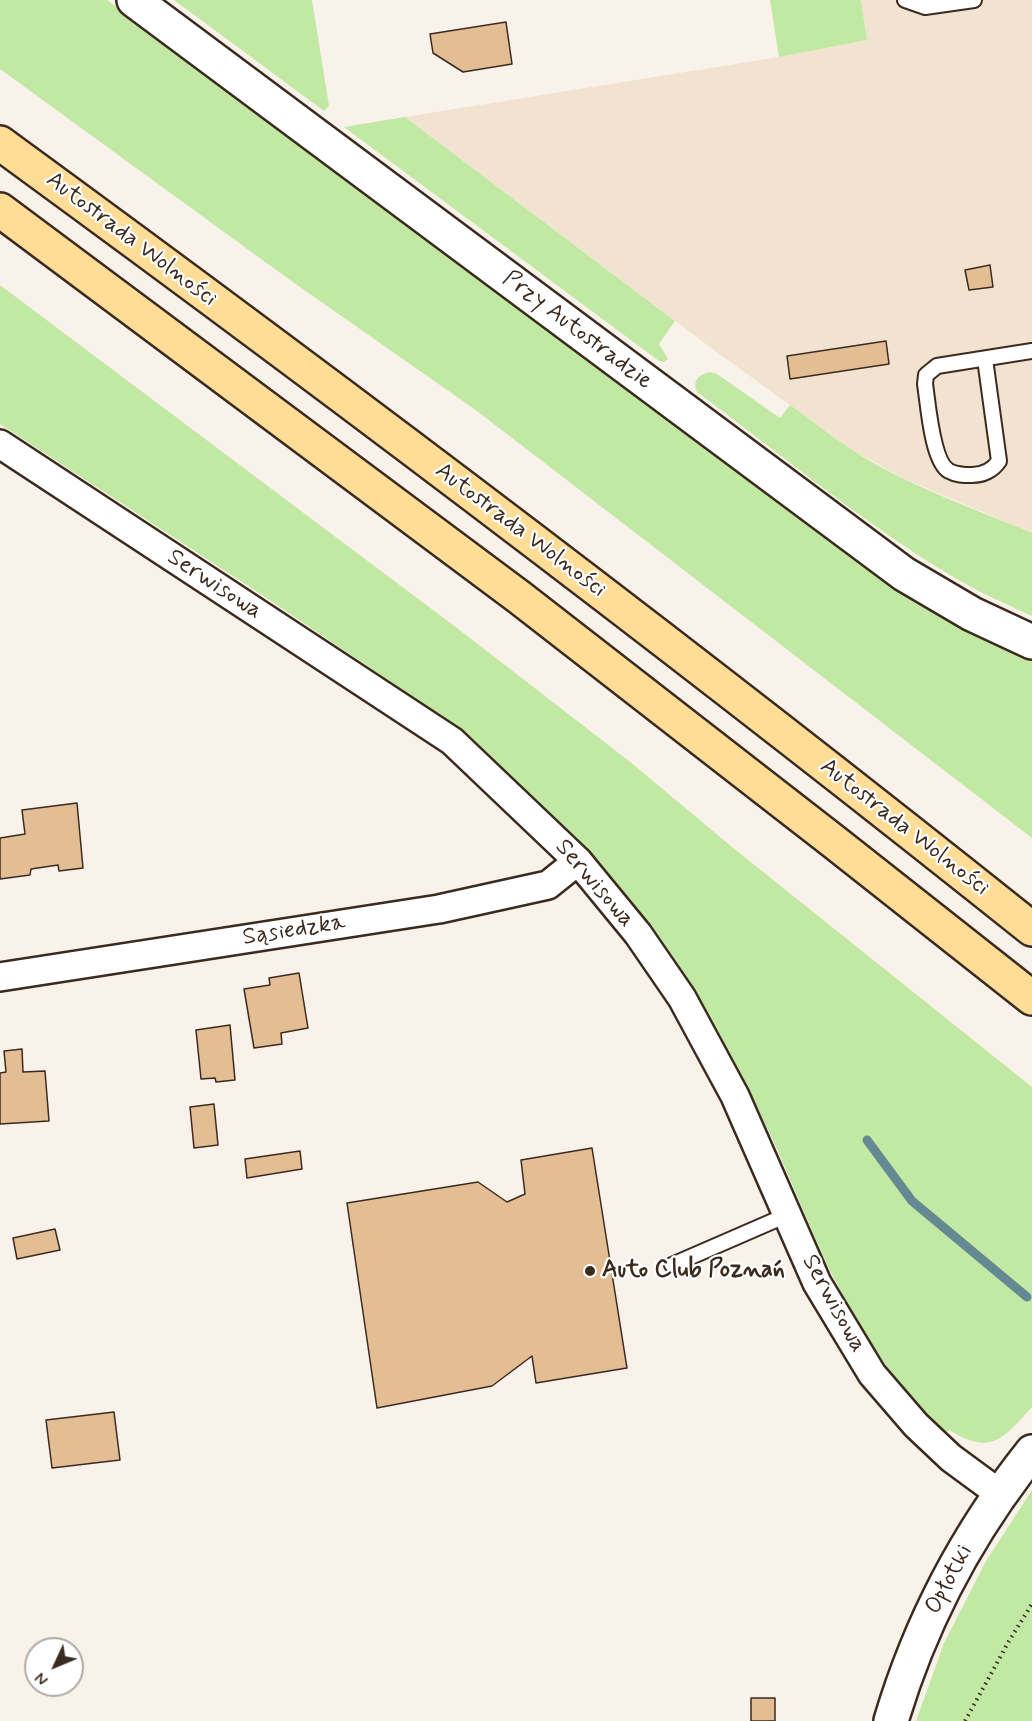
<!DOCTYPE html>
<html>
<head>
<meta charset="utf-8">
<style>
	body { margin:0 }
	#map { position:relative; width:1032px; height:1721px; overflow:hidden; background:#f9f2ea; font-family:Mynerve,sans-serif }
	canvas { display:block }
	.north { position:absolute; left:24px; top:1637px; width:60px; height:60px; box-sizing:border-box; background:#fff; border:2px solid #b1aaa5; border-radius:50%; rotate:226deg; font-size:16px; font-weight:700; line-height:24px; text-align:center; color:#3b2a1e }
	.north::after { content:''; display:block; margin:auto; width:21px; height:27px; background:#3b2a1e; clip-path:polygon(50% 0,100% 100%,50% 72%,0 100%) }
</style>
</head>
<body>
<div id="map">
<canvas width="1032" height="1721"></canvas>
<div class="north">N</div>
</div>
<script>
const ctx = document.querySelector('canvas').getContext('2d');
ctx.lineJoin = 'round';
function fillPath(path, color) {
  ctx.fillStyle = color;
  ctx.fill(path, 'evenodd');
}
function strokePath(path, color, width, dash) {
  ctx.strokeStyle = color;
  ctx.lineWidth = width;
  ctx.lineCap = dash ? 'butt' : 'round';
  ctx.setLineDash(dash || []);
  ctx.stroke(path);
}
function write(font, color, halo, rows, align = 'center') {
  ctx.font = font + ' Mynerve,sans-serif';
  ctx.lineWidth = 4.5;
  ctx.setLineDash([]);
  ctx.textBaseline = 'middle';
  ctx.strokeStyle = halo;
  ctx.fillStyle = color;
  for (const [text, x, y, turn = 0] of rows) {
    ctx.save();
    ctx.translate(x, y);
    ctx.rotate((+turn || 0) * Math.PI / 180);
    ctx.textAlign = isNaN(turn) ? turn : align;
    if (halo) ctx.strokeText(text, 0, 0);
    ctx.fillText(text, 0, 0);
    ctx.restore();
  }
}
fillPath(new Path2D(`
	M861,0H1032V533L905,479L852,450L718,353L405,117L779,57L867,40Z`), '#f2e2d0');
fillPath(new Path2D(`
	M0,0H107L899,589L985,637L1032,659V838L477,411L290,280L0,69Z
	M174,0H312L329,106L324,111Z
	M770,0H861L867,40L779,57Z
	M405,117L675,321L659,344L668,359L664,362L659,361L344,127Z
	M0,285L457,628L629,761L732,847L1032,1087V1407C1003,1439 991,1456 949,1430L945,1433L905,1390L871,1345L857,1322L826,1263L773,1140L736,1065L692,989L640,914L613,880L567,829L458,727L259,593L0,424Z
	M710,372L717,374L780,418L790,405C818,425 846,448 877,465C926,492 980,511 1032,533V616C1004,603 976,591 950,575C862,522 779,453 697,392C692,381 699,374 710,372Z
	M1032,1490V1721H916L944,1643L986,1561Z`), '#c2e9a4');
strokePath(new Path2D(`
	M867,1140L912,1201L1027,1297`), '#648992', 9);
const building = new Path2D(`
	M506,22L512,64L463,72L433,53L430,34Z
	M990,265L993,287L969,290L965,270Z
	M886,341L889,364L790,379L787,356Z
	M77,803L83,868L59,871L58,865L31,869L30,875L0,879V838L25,834L22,810Z
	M299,973L308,1028L281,1033L282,1044L254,1048L244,989L270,985L269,978Z
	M230,1025L235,1080L216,1082L215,1078L201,1079L196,1030Z
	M22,1049L23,1072L45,1071L49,1121L0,1124V1073L6,1072L4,1051Z
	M214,1104L218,1145L194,1148L190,1107Z
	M592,1148L627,1368L536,1383L532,1356L492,1386L377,1408L347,1203L478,1182L507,1202L525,1194L521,1160Z
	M300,1151L302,1169L247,1178L245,1159Z
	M55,1229L60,1250L17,1259L13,1238Z
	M114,1412L120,1460L52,1468L46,1420Z
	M751,1698H775V1721H751Z`);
fillPath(building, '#e3bd94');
strokePath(building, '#3b2a1e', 1.5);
const service = new Path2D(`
	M905,0L925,7L974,0
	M985,359L999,461C993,470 983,475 972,475C964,475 956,475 949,471C932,462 928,403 925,384L926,375L937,366L1032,351
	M672,1265L787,1215`);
const minor = new Path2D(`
	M0,444L452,741L578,861L638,934L682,998L735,1096L817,1283L872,1374L916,1425L951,1458L1000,1494
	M0,977L439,909L548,885L578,861`);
const tertiary = new Path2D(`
	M134,0L904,574L972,614L1032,642
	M891,1721C920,1623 969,1531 1032,1452`);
const motorway = new Path2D(`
	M0,143C349,398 694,659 1032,929
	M0,210L519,597L833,841L1032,998`);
strokePath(service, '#3b2a1e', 18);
strokePath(minor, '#3b2a1e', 32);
strokePath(tertiary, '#3b2a1e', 38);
strokePath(motorway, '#3b2a1e', 38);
strokePath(new Path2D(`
	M965,1721L1009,1641L1032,1604`), '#3b2a1e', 4, [1.5, 4.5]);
strokePath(service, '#fff', 14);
strokePath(minor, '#fff', 27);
strokePath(tertiary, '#fff', 33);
strokePath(motorway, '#ffdd96', 33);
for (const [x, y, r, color] of [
	[590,1271,6,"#3b2a1e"]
]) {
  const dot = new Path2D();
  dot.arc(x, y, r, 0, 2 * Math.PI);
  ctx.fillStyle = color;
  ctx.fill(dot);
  strokePath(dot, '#fff', 2);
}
write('24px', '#3b2a1e', '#fff', [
	["Autostrada Wolności",131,240,37],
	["Przy Autostradzie",577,331,37],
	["Autostrada Wolności",520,531,37],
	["Serwisowa",214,585,33],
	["Autostrada Wolności",904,828,38],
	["Serwisowa",594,884,49],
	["Sąsiedzka",294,931,-9],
	["Serwisowa",833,1304,61],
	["Opłotki",950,1580,-62]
]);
write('bold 24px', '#3b2a1e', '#fff', [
	["Auto Club Poznań",602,1271]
], 'left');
</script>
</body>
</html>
